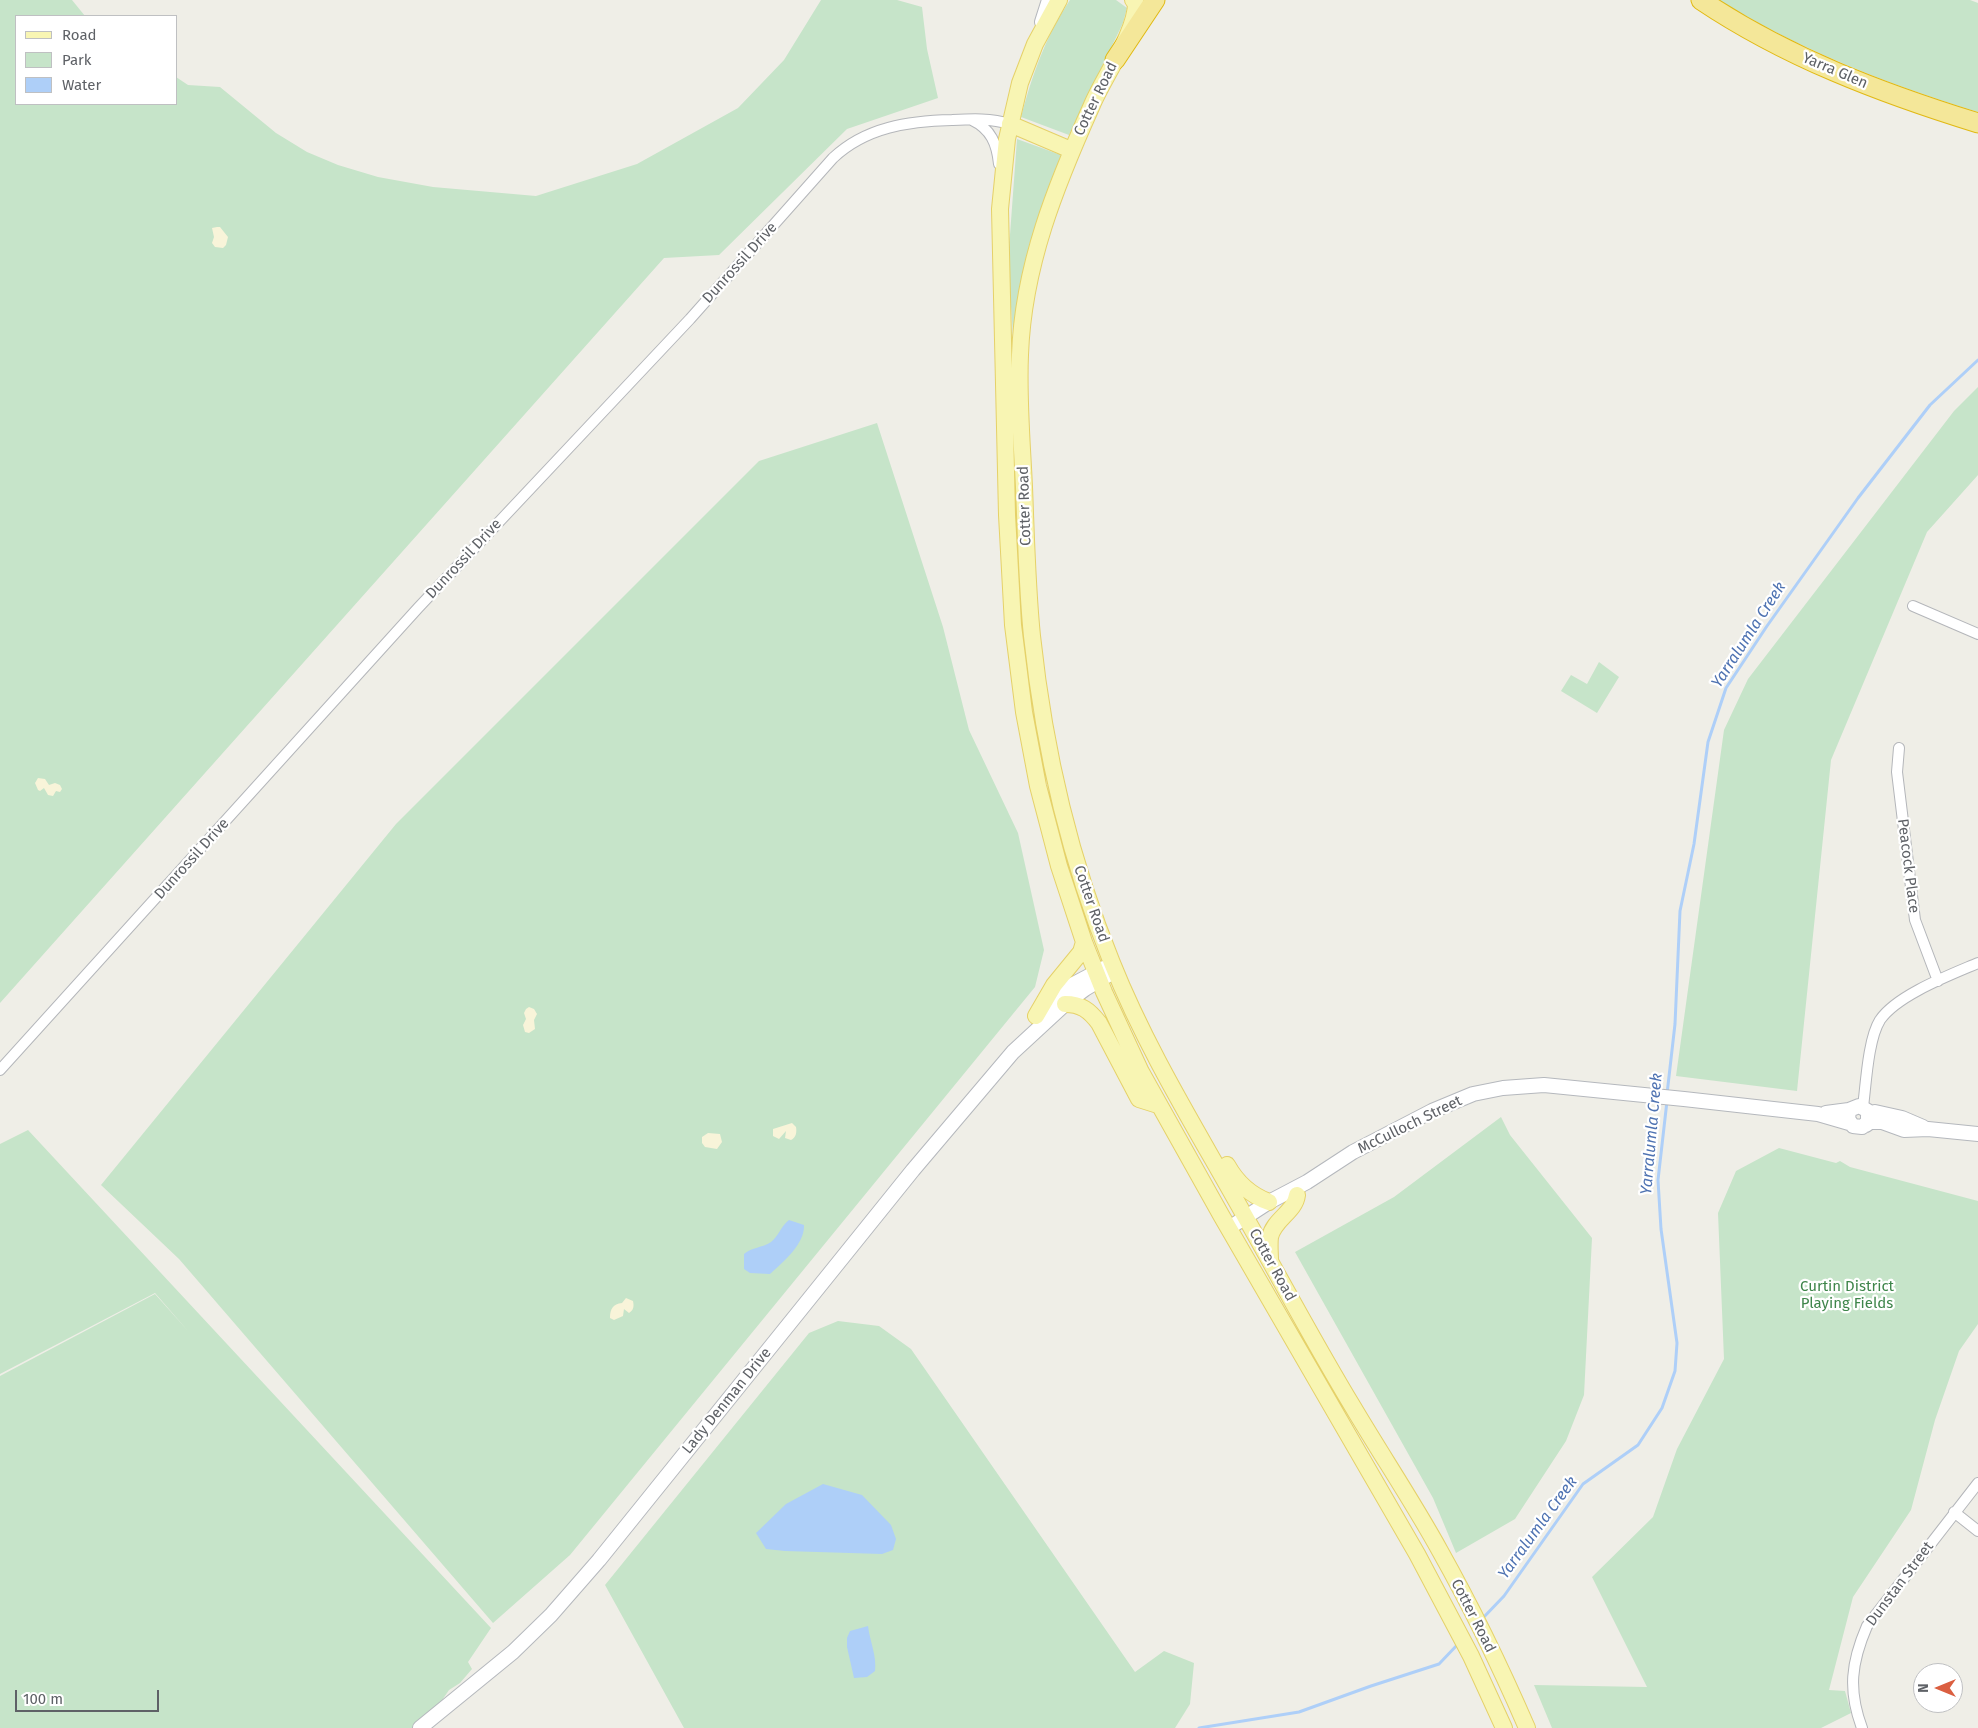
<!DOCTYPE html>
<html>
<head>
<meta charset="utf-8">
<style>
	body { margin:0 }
	#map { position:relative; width:1978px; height:1728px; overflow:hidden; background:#efeee7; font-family:"Fira Sans",sans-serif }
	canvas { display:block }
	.legend { position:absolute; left:15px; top:15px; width:162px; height:90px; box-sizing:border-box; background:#fff; border:1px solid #bfc0c2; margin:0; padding:6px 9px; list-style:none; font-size:15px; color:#5e6166 }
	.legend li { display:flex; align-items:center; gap:10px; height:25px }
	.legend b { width:25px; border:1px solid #bfc0c2 }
	.north { position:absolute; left:1913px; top:1663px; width:50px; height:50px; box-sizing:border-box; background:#fff; border:1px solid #bfc0c2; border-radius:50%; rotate:270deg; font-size:14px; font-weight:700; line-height:20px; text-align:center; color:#5e6166 }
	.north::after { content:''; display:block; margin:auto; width:18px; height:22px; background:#db5f41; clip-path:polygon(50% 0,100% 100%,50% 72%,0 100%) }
	.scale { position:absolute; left:15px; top:1690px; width:144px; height:22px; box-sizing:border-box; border:2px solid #5e6166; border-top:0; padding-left:6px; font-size:15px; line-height:18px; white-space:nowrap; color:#5e6166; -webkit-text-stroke:4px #fff; paint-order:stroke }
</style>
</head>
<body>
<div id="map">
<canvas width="1978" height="1728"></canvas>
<ul class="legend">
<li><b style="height:6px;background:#f8f5b3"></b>Road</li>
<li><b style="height:14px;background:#c6e4c9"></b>Park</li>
<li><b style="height:14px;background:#aecff8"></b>Water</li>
</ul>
<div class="north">N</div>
<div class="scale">100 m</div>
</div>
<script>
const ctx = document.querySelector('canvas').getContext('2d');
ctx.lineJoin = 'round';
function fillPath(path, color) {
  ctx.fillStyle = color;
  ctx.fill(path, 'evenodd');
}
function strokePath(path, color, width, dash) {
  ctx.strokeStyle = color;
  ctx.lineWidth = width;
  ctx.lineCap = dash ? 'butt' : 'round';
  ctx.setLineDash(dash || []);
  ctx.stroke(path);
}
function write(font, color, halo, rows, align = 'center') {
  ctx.font = font + ' "Fira Sans",sans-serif';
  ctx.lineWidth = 4.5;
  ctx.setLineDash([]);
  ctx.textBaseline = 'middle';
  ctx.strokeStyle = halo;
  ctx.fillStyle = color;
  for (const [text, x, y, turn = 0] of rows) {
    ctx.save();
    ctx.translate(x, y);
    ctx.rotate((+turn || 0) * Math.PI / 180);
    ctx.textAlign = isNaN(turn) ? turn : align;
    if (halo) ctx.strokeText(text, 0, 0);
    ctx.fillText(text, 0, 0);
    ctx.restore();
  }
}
fillPath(new Path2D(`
	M0,0H72L85,16H16V104H176V77L188,85L220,87L276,133L307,152L338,165L378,177L433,187L536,196L637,164L738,108L784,60L821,0H897L922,7L927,49L938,98L847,129L719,255L664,258L0,1003Z
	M1070,0H1116L1127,8L1123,23L1069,135L1021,117C1032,76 1046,35 1070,0Z
	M1719,0H1970L1978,3V112C1887,84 1800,50 1719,0Z
	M1017,139L1061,155L1029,245L1015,365L1008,262Z
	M1978,387V475L1927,532L1831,760L1797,1091L1676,1076L1724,730L1748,679L1954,411Z
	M877,423L943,627L969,730L1018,833L1044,950L1035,987L570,1555L493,1623L179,1259L101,1185L396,824L759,461Z
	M1599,662L1619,677L1597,713L1561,691L1571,675L1587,684Z
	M1501,1117L1510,1135L1592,1238L1584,1395L1566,1441L1515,1519L1456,1553L1433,1498L1295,1252L1394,1197Z
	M28,1130L491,1628L468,1662L472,1669L460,1683L449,1690L423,1728H0V1376L155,1294L188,1331L155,1293L0,1374V1144Z
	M1779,1148L1836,1163L1840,1161L1850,1167L1978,1201V1324L1959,1351L1935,1420L1911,1510L1853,1597L1829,1690L1845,1691L1851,1713L1821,1728H1552L1534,1685L1647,1687L1592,1577L1653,1517L1677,1449L1724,1359L1718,1213L1736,1171Z
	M838,1321L879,1326L911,1349L1135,1672L1164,1651L1194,1663L1190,1704L1175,1728H684L605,1585L809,1333Z`), '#c6e4c9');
fillPath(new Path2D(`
	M217,227H220L228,237L226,245L223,248L215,247L212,243L214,237L212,228Z
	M38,778L45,779L49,785L55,783L60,785L62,789L60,792L56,791L53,796L48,795L44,788L40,791L38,790L35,783Z
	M529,1007L534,1009L537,1014L534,1020L535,1029L529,1033L525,1032L523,1025L526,1019L524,1013L526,1009Z
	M792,1123L796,1127C797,1132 796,1138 791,1140L785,1138L786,1131L779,1139L773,1136V1129Z
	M708,1133L720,1134L722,1142L717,1149L705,1147L702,1143V1137Z
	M626,1298L633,1301C634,1306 634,1310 629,1313L624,1309L623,1316L614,1320L610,1318C610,1309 613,1304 622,1303Z`), '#f8f4d9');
fillPath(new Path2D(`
	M789,1220L804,1225C805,1244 783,1262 770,1274L750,1273L744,1269V1254C752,1247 762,1248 771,1242C778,1237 781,1226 789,1220Z
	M823,1484L862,1495L891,1525L896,1539L893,1550L882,1554L785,1551L766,1549L756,1533L786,1504Z
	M868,1626C870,1642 877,1656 875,1671L867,1677L854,1678L847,1647V1638L850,1631Z`), '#aecff8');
strokePath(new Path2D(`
	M1667,1094L1675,1024L1680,911L1694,844L1708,742L1726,688L1767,626L1858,498L1930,405L1978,360
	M1482,1619L1504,1596L1583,1484L1638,1445L1662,1408L1675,1371L1677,1343L1661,1229L1658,1180L1667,1101
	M1199,1728L1299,1712L1371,1686L1439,1664L1459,1643`), '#aecff8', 3);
const street = new Path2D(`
	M972,120C991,129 997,144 999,164
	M1913,606L1978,634
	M1899,748L1897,772L1915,920L1938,981
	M0,1070L418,608L690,319L833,158C866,127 909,121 952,120C972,119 991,118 1010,124
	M1863,1107C1866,1084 1868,1039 1880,1020C1897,995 1950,975 1978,963
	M1954,1512L1978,1531
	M1862,1728C1848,1690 1851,1663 1867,1626L1978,1483`);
const secondary = new Path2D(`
	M1042,22L1049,0
	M1043,1009L1068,987L1104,968
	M1875,1112L1902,1118L1923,1127
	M1826,1113L1849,1110L1859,1106L1868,1111V1122L1862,1127L1853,1126L1848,1119L1849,1110
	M1866,1125L1870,1122H1882L1904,1130L1928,1129L1978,1134
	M1229,1228L1269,1202L1307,1182L1353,1152L1432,1111L1473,1094L1503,1088L1544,1085L1684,1099L1818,1114L1849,1123
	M420,1728L513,1652L551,1615L599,1560L913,1170L1013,1052L1065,1004L1085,989L1115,971`);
const primary = new Path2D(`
	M1059,0L1035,44L1020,83L1007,139L1000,209L1007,515L1013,625L1024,712L1038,786L1048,824L1059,866L1084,942L1104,992L1141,1072L1221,1215L1417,1554L1471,1656L1504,1728
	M1133,0L1136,3C1136,33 1104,76 1092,105C1056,185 1023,266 1020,355C1018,399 1022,443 1024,487C1026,536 1027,587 1032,636C1044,748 1069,858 1112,963C1148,1053 1200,1135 1247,1220C1282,1282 1316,1346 1353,1407C1382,1456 1413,1502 1440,1551C1472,1608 1501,1668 1527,1728
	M1010,124L1071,150
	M1065,1004C1081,1004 1089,1010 1099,1023L1139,1099L1158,1105
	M1036,1016L1054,985L1081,952L1084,942
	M1227,1165C1237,1183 1250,1195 1269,1202
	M1270,1261C1270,1253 1269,1245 1270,1237C1274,1219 1295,1212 1297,1195`);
const highway = new Path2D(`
	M1701,0C1786,57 1881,93 1978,123
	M1115,60L1155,0`);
strokePath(street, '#b4b6ba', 12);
strokePath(secondary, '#b5b8bd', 16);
strokePath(primary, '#e5d169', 18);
strokePath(highway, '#e1b914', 21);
strokePath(street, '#fff', 10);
strokePath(secondary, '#fff', 14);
strokePath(primary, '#f8f5b3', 16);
strokePath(highway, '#f4e799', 19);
write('15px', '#5e6166', '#fff', [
	["Yarra Glen",1835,71,23],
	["Cotter Road",1096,99,-64],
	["Dunrossil Drive",740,263,-48],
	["Cotter Road",1025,506,-92],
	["Dunrossil Drive",464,559,-47],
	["Dunrossil Drive",192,859,-48],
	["Peacock Place",1908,866,83],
	["Cotter Road",1091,904,71],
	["McCulloch Street",1410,1125,-26],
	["Cotter Road",1272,1265,61],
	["Lady Denman Drive",727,1401,-51],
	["Dunstan Street",1900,1584,-53],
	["Cotter Road",1473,1616,63]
]);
write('15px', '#3e854a', '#fff', [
	["Curtin District",1847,1287],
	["Playing Fields",1847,1304]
]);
write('italic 16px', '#4f73b2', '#fff', [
	["Yarralumla Creek",1749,635,-57],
	["Yarralumla Creek",1652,1134,-85],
	["Yarralumla Creek",1538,1528,-54]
]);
</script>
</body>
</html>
